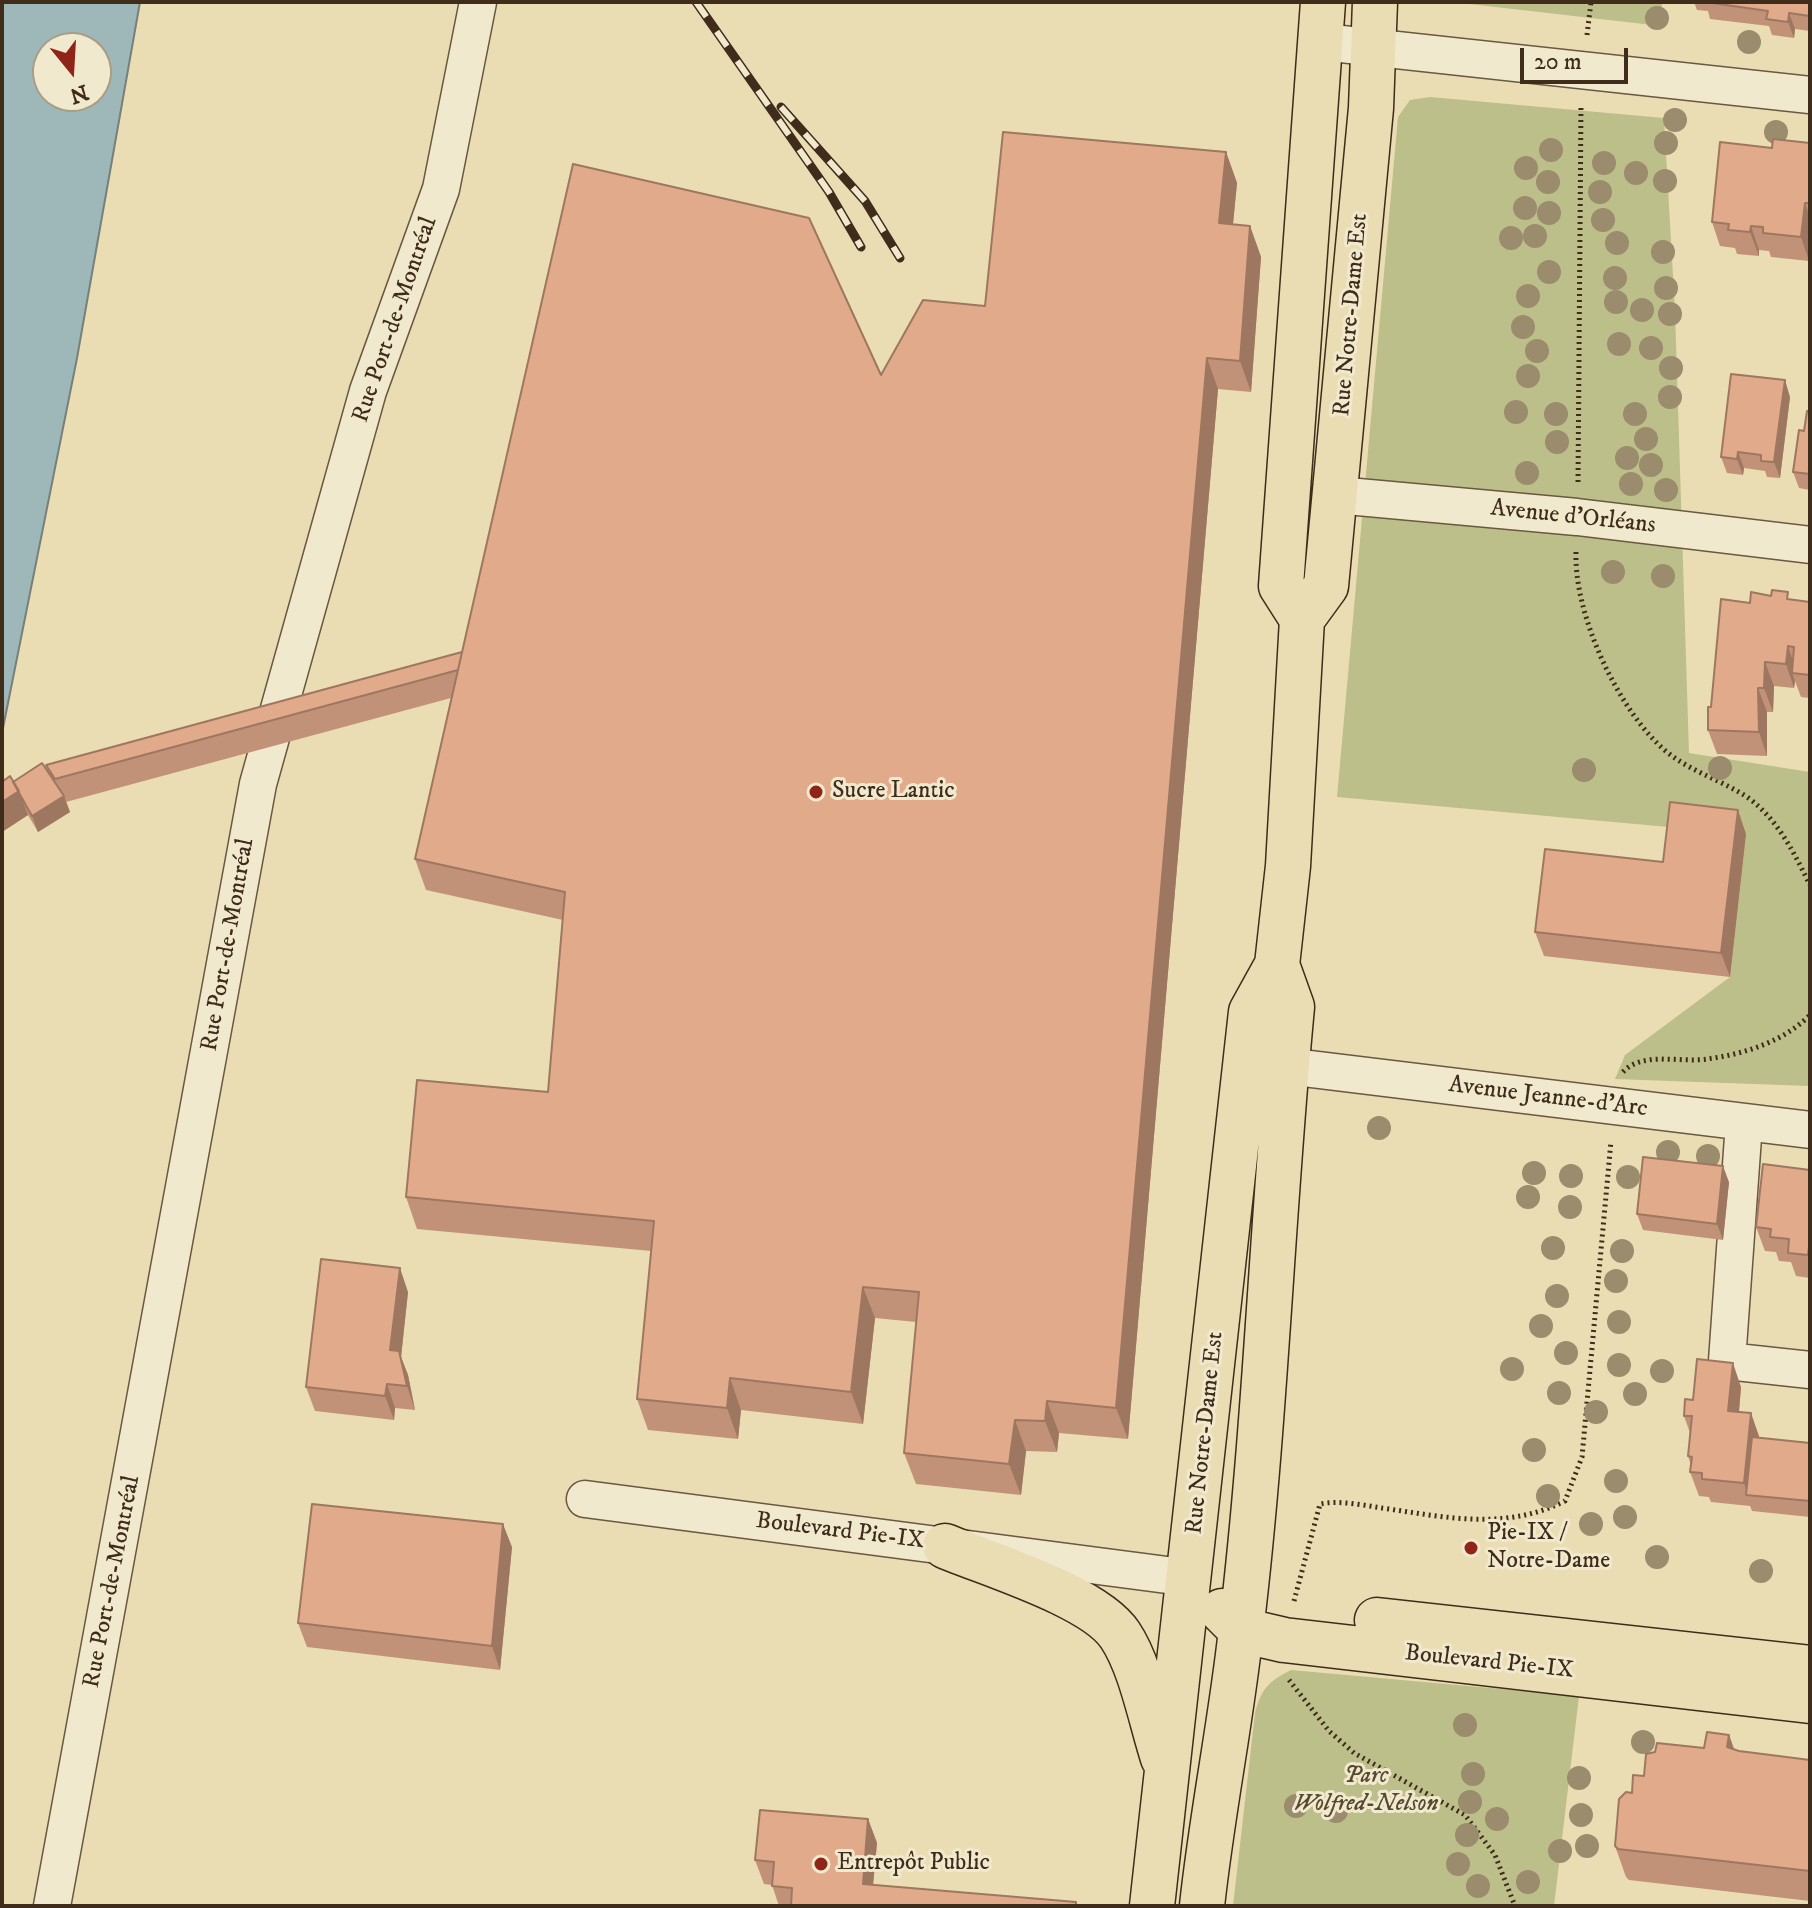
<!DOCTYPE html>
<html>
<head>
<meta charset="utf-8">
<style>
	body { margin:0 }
	#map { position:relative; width:1812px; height:1908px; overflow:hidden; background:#eaddb3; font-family:"IM FELL DW Pica",serif }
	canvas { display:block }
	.frame { position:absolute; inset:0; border:4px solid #3f2c1b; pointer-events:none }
	.north { position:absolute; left:32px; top:32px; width:80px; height:80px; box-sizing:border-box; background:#f1e9ce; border:2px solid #aa9d86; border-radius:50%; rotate:162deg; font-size:22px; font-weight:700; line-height:32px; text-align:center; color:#3f2c1b }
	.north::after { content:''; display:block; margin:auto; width:28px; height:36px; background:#8f2418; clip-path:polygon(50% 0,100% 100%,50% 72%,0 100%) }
	.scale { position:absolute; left:1520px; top:48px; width:108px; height:36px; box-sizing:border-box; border:4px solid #3f2c1b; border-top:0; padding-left:10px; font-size:24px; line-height:28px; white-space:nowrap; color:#3f2c1b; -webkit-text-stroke:6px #f1e9ce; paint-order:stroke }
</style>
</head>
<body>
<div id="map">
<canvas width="1812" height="1908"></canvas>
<div class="frame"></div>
<div class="north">N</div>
<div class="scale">20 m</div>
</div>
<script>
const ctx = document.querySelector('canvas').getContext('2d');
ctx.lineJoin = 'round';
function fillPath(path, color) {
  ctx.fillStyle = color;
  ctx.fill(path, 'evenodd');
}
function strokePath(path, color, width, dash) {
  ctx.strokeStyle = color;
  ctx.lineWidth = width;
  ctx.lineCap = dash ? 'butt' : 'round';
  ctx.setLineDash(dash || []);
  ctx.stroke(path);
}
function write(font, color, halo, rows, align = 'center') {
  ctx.font = font + ' "IM FELL DW Pica",serif';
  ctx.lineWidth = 6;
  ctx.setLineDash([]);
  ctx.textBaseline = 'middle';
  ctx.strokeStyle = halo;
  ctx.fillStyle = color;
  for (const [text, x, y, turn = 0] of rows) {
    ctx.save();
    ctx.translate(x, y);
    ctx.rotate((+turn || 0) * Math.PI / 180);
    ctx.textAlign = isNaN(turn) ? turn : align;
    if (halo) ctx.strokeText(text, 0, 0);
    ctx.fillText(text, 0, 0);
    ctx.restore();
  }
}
fillPath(new Path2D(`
	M1452,2H1662L1661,26Z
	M1430,97L1664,118L1675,311L1689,753L1810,772V1086L1615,1079L1625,1055L1730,977L1746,834L1337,797L1398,117L1410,100Z
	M1291,1670L1579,1696L1554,1906H1233L1255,1713C1261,1689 1269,1681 1291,1670Z`), '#bcbf89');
const water = new Path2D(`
	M2,2H140L77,358L2,733ZM48,48H96V96H48Z`);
fillPath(water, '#9eb8b9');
strokePath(water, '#78807a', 2);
const minor = new Path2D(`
	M1323,42L1810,95
	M1336,495L1577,517L1810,545
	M1286,1066L1810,1130
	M1744,1123L1727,1361L1810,1370
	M585,1499L1190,1578
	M52,1906L258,784L368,391L441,189L478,2`);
const major = new Path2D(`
	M1302,619L1281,586L1323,2
	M945,1546C990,1565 1094,1596 1120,1635C1141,1666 1151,1721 1163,1758
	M1222,1611L1241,1630L1284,1640L1810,1701
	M1377,1620L1810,1668
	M1152,1906L1251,1012L1277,965L1288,866L1302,619L1326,586L1371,108L1375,2
	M1202,1906C1212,1813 1231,1722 1241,1630C1266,1423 1272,1214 1292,1007L1277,965`);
strokePath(minor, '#6a5841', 39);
strokePath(major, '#3f2c1b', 47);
strokePath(new Path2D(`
	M1587,35L1591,2
	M1578,482L1581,104
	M1576,552C1574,613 1615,702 1658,744C1684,770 1718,778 1747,797C1778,819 1794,853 1810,885
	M1623,1072C1642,1051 1680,1063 1707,1059C1744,1054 1783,1042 1810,1015
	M1294,1601L1320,1504C1339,1500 1362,1505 1382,1508C1445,1517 1505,1531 1565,1501L1582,1457L1611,1141
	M1289,1680L1329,1731L1354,1753L1465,1815L1495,1855L1515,1906`), '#3f2c1b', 5, [2, 4]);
strokePath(minor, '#f1e9ce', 36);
strokePath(major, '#eaddb3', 44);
const rail = new Path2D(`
	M696,2L829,192L861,247
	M781,107L865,201L900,258`);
strokePath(rail, '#3f2c1b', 9);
strokePath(rail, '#f1e9ce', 6, [18]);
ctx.fillStyle = '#9a8c6c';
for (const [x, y] of [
	[1657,18],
	[1749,42],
	[1675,120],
	[1776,132],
	[1666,143],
	[1551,150],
	[1604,163],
	[1526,168],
	[1636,173],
	[1665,181],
	[1548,182],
	[1600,192],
	[1525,208],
	[1549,213],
	[1603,220],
	[1535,236],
	[1511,238],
	[1617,243],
	[1663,252],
	[1549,272],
	[1615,278],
	[1666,288],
	[1528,296],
	[1616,302],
	[1642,310],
	[1670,314],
	[1523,327],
	[1619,344],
	[1651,348],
	[1537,351],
	[1671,368],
	[1528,376],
	[1670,397],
	[1516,412],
	[1556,414],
	[1635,414],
	[1646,439],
	[1557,442],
	[1627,458],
	[1651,465],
	[1527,473],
	[1631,484],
	[1666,490],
	[1613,572],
	[1663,576],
	[1720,768],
	[1584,770],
	[1379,1128],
	[1668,1152],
	[1708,1156],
	[1534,1173],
	[1571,1176],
	[1628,1177],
	[1528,1197],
	[1570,1207],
	[1553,1248],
	[1622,1251],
	[1616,1281],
	[1557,1296],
	[1619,1322],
	[1541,1326],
	[1566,1353],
	[1619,1365],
	[1512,1369],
	[1662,1371],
	[1559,1393],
	[1635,1394],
	[1596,1412],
	[1534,1450],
	[1616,1481],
	[1548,1496],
	[1625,1517],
	[1591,1524],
	[1657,1557],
	[1761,1571],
	[1465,1725],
	[1643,1742],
	[1473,1774],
	[1579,1778],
	[1470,1802],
	[1296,1806],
	[1336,1811],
	[1581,1815],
	[1497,1819],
	[1467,1835],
	[1587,1846],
	[1560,1851],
	[1458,1864],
	[1528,1882],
	[1478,1886]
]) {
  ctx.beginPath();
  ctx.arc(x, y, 12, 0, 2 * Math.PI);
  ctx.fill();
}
fillPath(new Path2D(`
	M1694,2H1810V31L1795,29L1794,38L1772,35L1769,26L1710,19L1708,11L1697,10Z
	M1810,143L1809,261L1771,257L1769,251L1759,250V256L1737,254L1735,248L1720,246L1712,222L1772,148Z
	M1226,152L1237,183L1233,224L1250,226L1261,257L1251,392L1218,389L1128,1439L1059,1433L1057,1452L1026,1451L1021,1495L916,1484L904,1453L916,1322L875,1318L863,1424L741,1410L738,1439L648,1430L637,1399L651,1251L417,1229L406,1197L548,1092L563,920L426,890L415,859L451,698L66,802L70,812L38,832L28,815L2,832V782H13L48,772L46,765L462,652L985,306Z
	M1790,397L1780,478L1767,477L1765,471L1744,468L1743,475L1727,473L1721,457Z
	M1810,411V490L1799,488L1793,472Z
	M1791,599L1810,602V698L1801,697L1795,681L1794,688L1774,686L1773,712H1767V756L1717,754L1708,730L1711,707L1750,603Z
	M1746,834L1730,977L1544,956L1535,932L1663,862Z
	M1810,1170V1278L1796,1276L1791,1262L1779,1261L1776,1252L1765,1251L1756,1227Z
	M1729,1182L1723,1240L1643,1230L1637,1214Z
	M408,1292L401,1357L408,1375L415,1410L395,1408L394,1420L315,1411L306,1387Z
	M1741,1387L1739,1412L1759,1438L1810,1443V1517L1752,1511L1750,1506L1711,1502L1709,1497L1699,1496L1690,1472L1691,1465L1688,1456L1690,1433L1684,1416L1693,1400Z
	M512,1547L500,1670L307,1647L298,1623Z
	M1729,1735L1734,1749L1739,1751L1810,1760V1901L1629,1880L1626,1877L1615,1846L1632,1793L1644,1776Z
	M868,1819L877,1843L873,1885L1076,1906H779L772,1885L764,1884L755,1860Z`), '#c29278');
fillPath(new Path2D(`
	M1789,13L1795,29L1794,38L1788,22Z
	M1226,152L1237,183L1230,254L1219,223Z
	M1805,203L1810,218L1809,261L1801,237Z
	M1250,226L1261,257L1251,392L1240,361Z
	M1751,226L1759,250V256L1750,232Z
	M1207,358L1218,389L1128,1439L1116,1408Z
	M1785,380L1790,397L1780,478L1774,462Z
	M1738,452L1744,468L1743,475L1737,459Z
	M1788,646L1796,670L1792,673L1795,681L1794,688L1786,664Z
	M1765,662L1774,686L1773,712L1764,688Z
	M1758,688L1767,712V756L1759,732Z
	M19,791L28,815L2,832V802Z
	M64,796L70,812L38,832L32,816Z
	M1738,810L1746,834L1730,977L1721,953Z
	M1723,1166L1729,1182L1723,1240L1717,1224Z
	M400,1268L408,1292L401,1357L408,1375L415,1410L407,1386L390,1350Z
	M863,1287L875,1318L863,1424L851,1392Z
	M1733,1363L1741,1387L1737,1434L1728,1411Z
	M730,1378L741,1410L738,1439L727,1408Z
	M387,1384L395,1408L394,1420L385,1396Z
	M1047,1401L1059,1433L1057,1452L1045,1421Z
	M1751,1413L1759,1436L1753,1496L1748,1495L1744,1483Z
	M1015,1420L1026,1451L1021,1495L1009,1464Z
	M503,1524L512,1547L500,1670L492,1646Z
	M1729,1735L1740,1766L1727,1747Z
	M868,1819L877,1843L871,1906L863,1884Z`), '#9e7761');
const building = new Path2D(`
	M1705,2H1810V16L1789,13L1788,22L1766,19L1768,11Z
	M1003,132L1226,152L1219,223L1250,226L1240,361L1207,358L1116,1408L1047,1401L1045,1421L1015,1420L1009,1464L904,1453L919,1292L863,1287L851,1392L730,1378L727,1408L637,1399L654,1221L406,1197L417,1080L548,1092L565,892L415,859L573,164L809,218L881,375L923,300L985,306Z
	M1773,139L1810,143V203H1805L1801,237L1763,233V227L1751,226L1750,232L1728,230L1729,224L1712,222L1720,142L1772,148Z
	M1731,374L1785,380L1774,462L1761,461V455L1738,452L1737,459L1721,457Z
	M1807,411H1810V474L1793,472L1799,430L1804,431Z
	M1772,590L1788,592L1787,599L1810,602V675L1792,673L1794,647L1788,646L1786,664L1765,662L1764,688H1758L1759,732L1708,730V707H1711L1721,599L1750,603L1751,592L1771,596Z
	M462,652L458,670L55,779L46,765Z
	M42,763L64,796L32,816L13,782Z
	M10,776L19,791L2,802V782Z
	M1670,802L1738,810L1721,953L1535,932L1545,849L1663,862Z
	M1643,1157L1723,1166L1717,1224L1637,1214Z
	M1763,1164L1810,1170V1247H1809L1808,1255L1788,1253L1789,1239L1770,1237L1771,1229L1756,1227Z
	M321,1259L400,1268L390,1350L399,1351L407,1386L387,1384L385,1396L306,1387Z
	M1697,1359L1733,1363L1728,1411L1751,1413L1744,1483L1702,1479V1473L1690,1472L1692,1457L1688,1456L1692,1416H1684L1685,1399L1693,1400Z
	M1752,1437L1810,1443V1501L1746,1495Z
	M312,1504L503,1524L492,1646L298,1623Z
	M1707,1732L1729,1735L1727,1747L1739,1751L1810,1760V1871L1618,1849L1615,1846L1619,1799L1626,1792L1632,1793L1633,1775L1644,1776L1646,1754L1655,1752L1657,1743L1704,1748Z
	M760,1810L868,1819L863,1884L1076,1902V1906H791L792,1888L772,1886L774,1862L755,1860Z`);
fillPath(building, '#e1aa8b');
strokePath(building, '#9e7761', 2);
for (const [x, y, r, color] of [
	[816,792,8,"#8f2418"],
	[1471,1548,8,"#8f2418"],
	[821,1864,8,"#8f2418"]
]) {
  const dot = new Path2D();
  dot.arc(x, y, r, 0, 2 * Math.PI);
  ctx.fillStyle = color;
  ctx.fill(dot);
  strokePath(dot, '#f1e9ce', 3);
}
write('24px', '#3f2c1b', '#f1e9ce', [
	["Rue Notre-Dame Est",1352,315,-85],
	["Rue Port-de-Montréal",396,320,-71],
	["Avenue d'Orléans",1573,518,6],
	["Rue Port-de-Montréal",229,945,-80],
	["Avenue Jeanne-d'Arc",1548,1098,7],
	["Rue Notre-Dame Est",1206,1433,-84],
	["Boulevard Pie-IX",840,1532,7],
	["Rue Port-de-Montréal",113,1582,-79],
	["Boulevard Pie-IX",1489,1663,6]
]);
write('24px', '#3f2c1b', '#f1e9ce', [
	["Sucre Lantic",832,792],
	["Pie-IX /",1487,1534],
	["Notre-Dame",1487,1562],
	["Entrepôt Public",837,1864]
], 'left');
write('italic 24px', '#584931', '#f1e9ce', [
	["Parc",1366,1777],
	["Wolfred-Nelson",1366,1805]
]);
</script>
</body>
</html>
